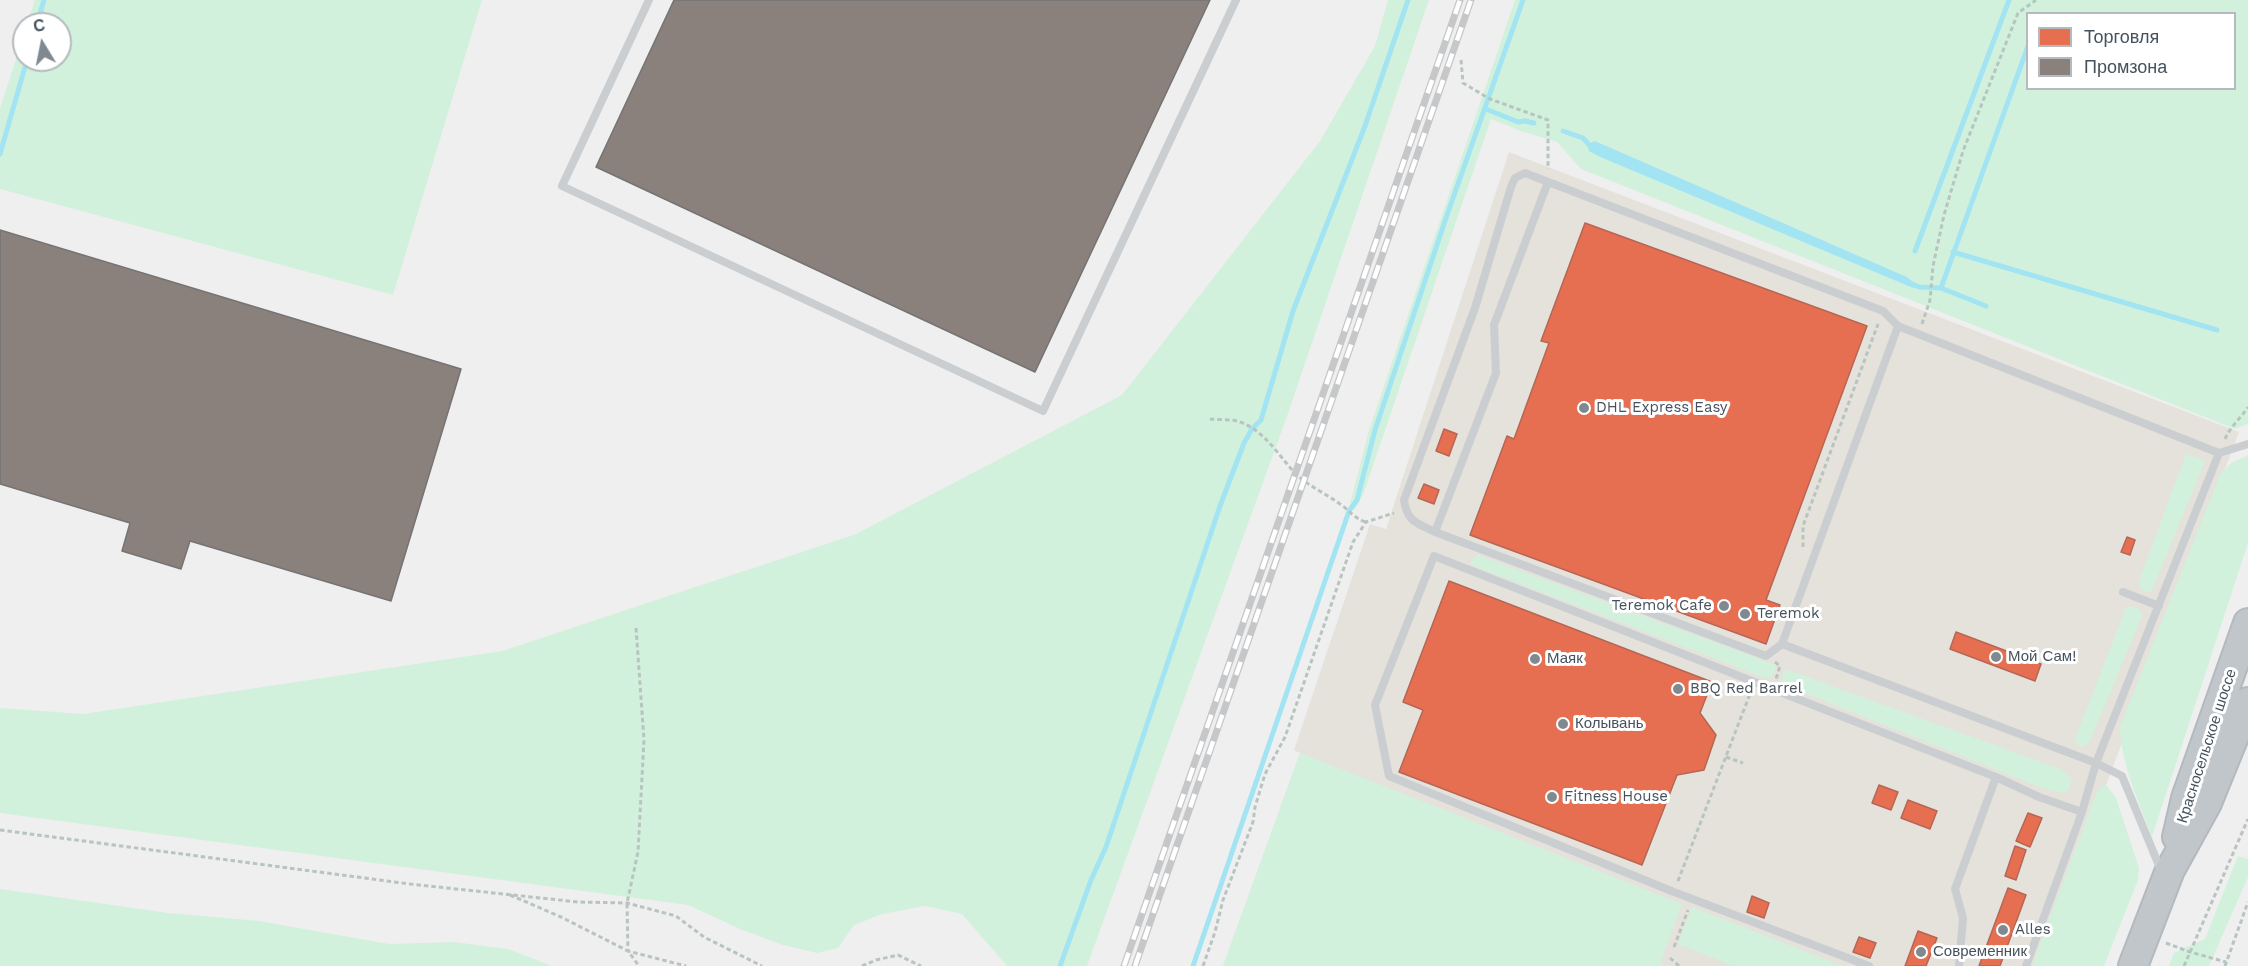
<!DOCTYPE html>
<html>
<head>
<meta charset="utf-8">
<style>
	body { margin:0 }
	#map { position:relative; width:2248px; height:966px; overflow:hidden; background:#f0efef; font-family:"Work Sans",sans-serif }
	canvas { display:block }
	.legend { position:absolute; left:2026px; top:12px; width:210px; height:78px; box-sizing:border-box; background:#fff; border:2px solid #b5babe; margin:0; padding:8px 10px; list-style:none; font-size:18px; color:#45525d }
	.legend li { display:flex; align-items:center; gap:12px; height:30px }
	.legend b { width:30px; border:2px solid #b5babe }
	.north { position:absolute; left:12px; top:12px; width:60px; height:60px; box-sizing:border-box; background:#fff; border:2px solid #b5babe; border-radius:50%; rotate:350deg; font-size:16px; font-weight:700; line-height:24px; text-align:center; color:#45525d }
	.north::after { content:''; display:block; margin:auto; width:21px; height:27px; background:#818990; clip-path:polygon(50% 0,100% 100%,50% 72%,0 100%) }
</style>
</head>
<body>
<div id="map">
<canvas width="2248" height="966"></canvas>
<ul class="legend">
<li><b style="height:16px;background:#e76f51"></b>Торговля</li>
<li><b style="height:16px;background:#8a817c"></b>Промзона</li>
</ul>
<div class="north">С</div>
</div>
<script>
const ctx = document.querySelector('canvas').getContext('2d');
ctx.lineJoin = 'round';
function fillPath(path, color) {
  ctx.fillStyle = color;
  ctx.fill(path, 'evenodd');
}
function strokePath(path, color, width, dash) {
  ctx.strokeStyle = color;
  ctx.lineWidth = width;
  ctx.lineCap = dash ? 'butt' : 'round';
  ctx.setLineDash(dash || []);
  ctx.stroke(path);
}
function write(font, color, halo, rows, align = 'center') {
  ctx.font = font + ' "Work Sans",sans-serif';
  ctx.lineWidth = 6;
  ctx.setLineDash([]);
  ctx.textBaseline = 'middle';
  ctx.strokeStyle = halo;
  ctx.fillStyle = color;
  for (const [text, x, y, turn = 0] of rows) {
    ctx.save();
    ctx.translate(x, y);
    ctx.rotate((+turn || 0) * Math.PI / 180);
    ctx.textAlign = isNaN(turn) ? turn : align;
    if (halo) ctx.strokeText(text, 0, 0);
    ctx.fillText(text, 0, 0);
    ctx.restore();
  }
}
fillPath(new Path2D(`
	M1509,152L2239,432L2038,966H1223L1300,753L1294,750L1370,524L1386,529Z`), '#e5e2dc');
fillPath(new Path2D(`
	M35,0H482L393,295L0,189V108L24,34V60H60V24H27Z
	M1388,0H1429L1285,422L1087,966H1007L962,914L925,906L882,914L854,925L838,948L817,953L783,945L740,929L688,905L0,813V708L83,714L502,651L856,534L1122,395L1320,141L1375,46Z
	M1515,0H2248V424L2235,429L1581,169L1557,142L1521,131L1491,119L1363,495L1355,509L1349,508L1369,430ZM2028,14H2234V88H2028ZM1595,141L1907,277L1917,285L1913,288L1600,157Z
	M2186,454L2205,461L2153,588L2149,592H2144L2139,586L2140,579Z
	M2248,455V543L2152,837C2139,802 2121,765 2120,727L2220,475L2231,463Z
	M1477,555L1776,665L1771,680L1476,567L1471,564V561Z
	M2131,606L2139,609L2142,616L2089,743L2080,747L2075,739L2126,608Z
	M1785,669L2063,770L2071,779L2070,788L2063,793L2042,788L1780,683Z
	M1300,753L1682,904L1660,963L1663,966H1223Z
	M2103,786H2107L2116,798L2139,868L2138,880L2104,966H2032L2095,797L2099,788Z
	M2238,856L2248,859V877L2209,966H2169L2174,953L2205,939Z
	M0,889L168,913L259,921L389,944L454,942L508,949L552,966H0Z
	M1692,907L1842,966H1734L1678,944Z`), '#d1f1dc');
fillPath(new Path2D(`
	M1595,141L1907,277L1917,285L1913,288L1600,157L1589,151L1588,144Z`), '#a3e4f2');
const shops = new Path2D(`
	M1585,223L1867,326L1766,600L1780,605L1766,644L1470,535L1507,436L1514,439L1549,343L1541,341Z
	M1444,429L1457,434L1449,456L1436,451Z
	M1424,484L1439,490L1434,504L1418,498Z
	M2127,537L2135,540L2130,555L2121,552Z
	M1449,581L1712,682L1700,713L1716,735L1704,770L1677,775L1642,865L1399,772L1423,710L1403,702Z
	M1956,632L2041,664L2035,681L1950,649Z
	M1879,785L1898,792L1891,810L1872,803Z
	M1908,800L1937,811L1930,829L1901,818Z
	M2028,813L2042,818L2030,847L2016,841Z
	M2015,846L2026,850L2016,880L2005,876Z
	M2008,888L2026,895L2000,966H1979Z
	M1752,896L1769,903L1764,918L1747,912Z
	M1918,931L1937,938L1926,966H1905Z
	M1859,937L1876,943L1870,958L1853,952Z`);
fillPath(shops, '#e76f51');
strokePath(shops, '#b66655', 1.5);
const industry = new Path2D(`
	M674,0H1210L1035,372L596,167Z
	M0,230L461,369L391,601L190,541L181,569L122,551L130,523L0,484Z`);
fillPath(industry, '#8a817c');
strokePath(industry, '#757373', 1.5);
strokePath(new Path2D(`
	M37,24L44,0
	M1486,109L1518,122L1525,121L1534,123
	M1563,131L1583,138L1592,148
	M0,154L27,60
	M1915,251L2009,0
	M1953,252L2217,330
	M1910,283L1919,287L1941,288
	M1986,306L1941,288L2028,46
	M1060,966L1091,880L1106,847L1220,506L1244,443L1252,429L1261,420L1293,311L1365,126L1408,0
	M1193,966L1349,511L1357,500L1375,430L1446,218L1523,0`), '#a3e4f2', 5);
const trunk = new Path2D(`
	M2177,837L2186,798L2248,623
	M2133,966L2170,870L2207,803L2248,702`);
strokePath(trunk, '#b4b9bf', 32);
strokePath(new Path2D(`
	M1461,60L1463,83L1490,99L1548,120V169
	M1922,324L1930,300L1933,266L1944,215L1963,151L2018,13L2036,0
	M1210,419C1218,420 1229,419 1237,421C1264,429 1277,454 1295,473C1308,486 1325,493 1340,504C1349,510 1355,519 1366,522
	M2225,439C2230,427 2241,418 2248,407
	M1803,547V526L1878,324
	M636,628L644,740L638,852L627,903L628,951L686,966
	M1775,662L1780,666L1776,679
	M1726,757L1743,763
	M0,830L410,884L578,902L627,903L676,916L704,937L762,966
	M1678,881L1750,694
	M510,895L561,917L628,951L639,966
	M2166,943L2190,952L2226,962
	M1674,947L1688,910
	M1670,958L1679,966
	M862,966L876,960L898,955L921,966
	M1203,966L1215,932L1223,900L1253,822L1255,807L1265,774L1285,737L1353,542L1366,522L1394,513
	M2184,966L2248,819
	M2225,966L2248,902`), '#b7c4bf', 3, [4.5, 3]);
strokePath(new Path2D(`
	M649,0L562,186L1043,411L1236,0
	M1898,326L1782,644L1766,656L1435,532C1417,523 1407,522 1404,500L1475,308L1511,187L1515,178L1525,173L1883,311L1898,326L2219,453L2248,444
	M1435,532L1496,373L1494,325L1548,182
	M2123,592L2159,606
	M1782,644L2096,763L2122,776L2162,873
	M1869,966L1674,892L1389,776L1375,705L1434,556L1996,777L2039,797L2082,812
	M1959,966L1963,918L1955,889L1996,777
	M2026,966L2082,812L2096,763L2219,453`), '#caced0', 8);
strokePath(trunk, '#c0c6ca', 28);
const rail = new Path2D(`
	M1124,966L1460,0
	M1135,966L1471,0`);
strokePath(rail, '#c5c7c9', 7);
strokePath(rail, '#fff', 4.5, [14]);
for (const [x, y, r, color] of [
	[1584,408,6,"#818990"],
	[1724,606,6,"#818990"],
	[1745,614,6,"#818990"],
	[1996,657,6,"#818990"],
	[1535,659,6,"#818990"],
	[1678,689,6,"#818990"],
	[1563,724,6,"#818990"],
	[1552,797,6,"#818990"],
	[2003,930,6,"#818990"],
	[1921,952,6,"#818990"]
]) {
  const dot = new Path2D();
  dot.arc(x, y, r, 0, 2 * Math.PI);
  ctx.fillStyle = color;
  ctx.fill(dot);
  strokePath(dot, '#fff', 2);
}
write('15px', '#45525d', '#fff', [
	["DHL Express Easy",1596,408],
	["Teremok Cafe",1712,606,"right"],
	["Teremok",1757,614],
	["Мой Сам!",2008,657],
	["Маяк",1547,659],
	["BBQ Red Barrel",1690,689],
	["Колывань",1575,724],
	["Fitness House",1564,797],
	["Alles",2015,930],
	["Современник",1933,952]
], 'left');
write('15px', '#45525d', '#fff', [
	["Красносельское шоссе",2207,746,-72]
]);
</script>
</body>
</html>
